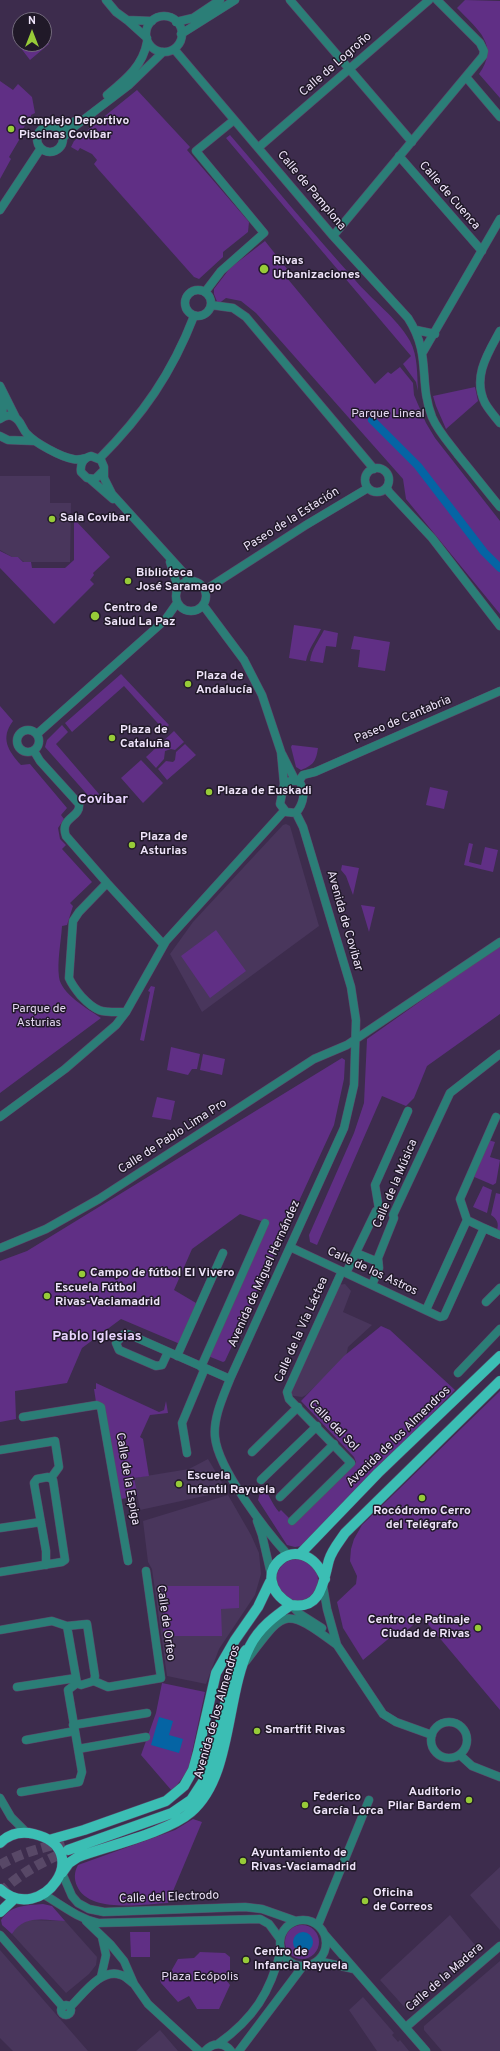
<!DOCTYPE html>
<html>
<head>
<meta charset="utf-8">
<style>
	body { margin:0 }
	#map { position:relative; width:500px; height:2051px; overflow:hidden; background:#3d2c4d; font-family:Overpass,sans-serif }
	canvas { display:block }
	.north { position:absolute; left:12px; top:12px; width:40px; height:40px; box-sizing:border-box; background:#201928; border:1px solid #736a7c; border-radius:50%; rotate:0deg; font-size:11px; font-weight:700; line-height:16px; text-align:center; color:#efe4fa }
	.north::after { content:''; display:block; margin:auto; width:14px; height:18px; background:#97cb38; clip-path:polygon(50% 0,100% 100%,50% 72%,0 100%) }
</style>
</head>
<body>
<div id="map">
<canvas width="500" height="2051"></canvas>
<div class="north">N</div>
</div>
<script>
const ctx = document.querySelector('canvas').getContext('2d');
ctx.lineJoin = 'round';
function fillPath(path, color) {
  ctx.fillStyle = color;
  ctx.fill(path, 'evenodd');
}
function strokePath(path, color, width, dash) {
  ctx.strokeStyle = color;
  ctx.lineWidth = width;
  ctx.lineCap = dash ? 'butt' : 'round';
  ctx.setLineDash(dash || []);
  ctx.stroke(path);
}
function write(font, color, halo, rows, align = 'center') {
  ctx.font = font + ' Overpass,sans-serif';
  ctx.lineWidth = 3;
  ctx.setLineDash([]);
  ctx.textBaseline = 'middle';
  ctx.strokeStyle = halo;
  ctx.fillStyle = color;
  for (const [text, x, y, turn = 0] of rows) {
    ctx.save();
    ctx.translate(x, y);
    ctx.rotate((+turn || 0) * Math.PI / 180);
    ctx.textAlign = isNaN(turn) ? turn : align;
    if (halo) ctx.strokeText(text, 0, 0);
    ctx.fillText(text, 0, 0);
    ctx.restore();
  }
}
fillPath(new Path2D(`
	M0,476H50V503H71L70,562H24L18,557H12L0,550Z
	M286,824L290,826L319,926L202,1012L170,954L193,922L256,854L283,825Z
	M345,1284L351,1291L343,1312L372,1325L348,1347L346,1357L306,1395L302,1397L294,1396L290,1394L338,1285Z
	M208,1459L227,1491L140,1510L134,1478L189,1469Z
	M228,1495L251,1535L259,1553L261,1574L255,1595L219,1649L206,1684L167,1676L152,1569L148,1562L143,1521Z
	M500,1867V1930L470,1895Z
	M450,1915L480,1951L411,2010H407L380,1980Z
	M30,1920L65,1921L97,1957L96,1965L89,1974L66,1993L12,1934L17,1925Z
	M0,1950L88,2051H13L0,2038Z
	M500,1961V2051H442L424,2030V2026Z
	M363,1997L394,2033L392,2035L398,2042L400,2040L409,2051H377L349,2010Z
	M160,2030L178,2051H136Z`), '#49365c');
fillPath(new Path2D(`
	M465,0L500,1V98L479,74C500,45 478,30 457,8Z
	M44,39L49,44L30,60L20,47L23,44H44Z
	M0,81L13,90L18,84L32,97L35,113L31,115V121L27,122L20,134L22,135L9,157L11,159L0,179Z
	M137,90L190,147L187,150L249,222L248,232L223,252V257L199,279L194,277L98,169L94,164L97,160L92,154L80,148L78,151L71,147L74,141Z
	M230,135C272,184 312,232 355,280C372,300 397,318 410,341C418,356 417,374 418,391L416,382L403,364L411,356L226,138Z
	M265,241L291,274L287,278L375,384L388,372L391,374L400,367L413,383L414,395L426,423L435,438L500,521V614L406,499L403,479L256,313L241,301L226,298L218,304L214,294V289L230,268Z
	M475,387L478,401L446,429L436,406L433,396Z
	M74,519L110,557L93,573L94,575L90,580L94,584L54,624L0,568V551L12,557H18L23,562H31L32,568H65L74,560Z
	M294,625L321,629C315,642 309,647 306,661L289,658Z
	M324,630L338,633L336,647L326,646L323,663L310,661C312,648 318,642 324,630Z
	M354,636L390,642L385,671L358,667L360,650L351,649Z
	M121,674L169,725L164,730L124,686L72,732L65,723Z
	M0,706L13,721C0,738 8,751 21,765L30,764L67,808L61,815L64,819L58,828L60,839L66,845L62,849L92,882L70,903L73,906L67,925L62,926C61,942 57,961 59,977C61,994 88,1009 101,1018L0,1093Z
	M62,725L68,732L56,744L99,794L93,801L45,747L47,740Z
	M174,731L184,742L175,750L171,749L165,751L164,759L156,768L146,757Z
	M185,744L196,755L167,780L158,769L166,761L173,762L175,760L176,752Z
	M292,745L318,748C316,761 314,765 301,770L296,767L291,747Z
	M141,760L163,783L143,803L121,778Z
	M430,787L448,791L444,809L426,805Z
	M469,843L473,844L469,862L481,865L485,847L498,850L493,872L464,865Z
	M342,865L359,868L353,895L346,876L341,870Z
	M361,905L375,907L369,932Z
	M216,930L246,971L210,998L181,956Z
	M500,945V1014L427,1066L414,1098L406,1106L382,1096L317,1245L310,1242L309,1235L354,1133L364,1103L367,1039Z
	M151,986L155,987L144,1041L140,1040L150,992L148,991Z
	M171,1047L200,1054L197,1069H192L188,1075L167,1070Z
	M203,1054L225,1059L222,1075L200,1070Z
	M342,1058L345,1060L344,1079L334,1125L299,1201L295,1200L292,1208L295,1209L225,1361L223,1362L208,1356L267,1223L240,1214L192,1249L174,1290L196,1303L180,1344L121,1319L82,1348L67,1383L15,1391L16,1419L0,1422V1261L27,1251Z
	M157,1097L175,1101L171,1120L152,1117Z
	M488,1140L495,1142L490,1157L500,1160L496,1183L493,1185L472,1176Z
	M483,1186L492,1190L487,1213L473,1207Z
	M496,1193L500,1194V1231L497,1230C499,1223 497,1219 491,1215Z
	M381,1326L390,1330L455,1390L302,1546L295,1547L287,1545L258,1500L262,1485C269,1493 271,1503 279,1512L281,1510L294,1523L354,1465L356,1462L354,1457L301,1401L344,1356Z
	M96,1383L159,1412L164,1410L166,1401L168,1413L150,1415L140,1437L143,1439L149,1476L134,1478L138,1496L121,1499L96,1402L94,1389H96Z
	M500,1391V1710L422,1617L403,1634L399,1630L363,1660L343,1628L337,1602L356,1584L357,1576L350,1561L351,1549L354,1539L362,1525Z
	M276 1580a21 21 0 1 1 42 0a21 21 0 1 1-42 0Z
	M163,1586H239V1608L221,1609L222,1636H163Z
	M162,1683L205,1692L188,1771L172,1791L141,1755L156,1713Z
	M193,1819L202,1822L168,1903C144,1904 89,1914 77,1886C74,1879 74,1872 78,1865L175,1830Z
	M43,1904L52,1906L65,1921C45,1920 24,1914 12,1934L2,1925L1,1920C12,1904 26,1906 43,1904Z
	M285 1942a17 17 0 1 1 34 0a17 17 0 1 1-34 0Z
	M130,1932H150V1957H131Z
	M200,1952L225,1953L230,1957V1975L221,1973L230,1985L219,2009H197L189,1996L178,2002L161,1983L160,1980L170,1973L178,1959L194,1958Z`), '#602f85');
fillPath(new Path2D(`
	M159,1717L173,1721L169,1735L183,1739L179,1753L151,1745Z
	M293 1942a10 10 0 1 1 20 0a10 10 0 1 1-20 0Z`), '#0564a4');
strokePath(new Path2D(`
	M372,420L418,466L484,552L500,568`), '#0564a4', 8);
strokePath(new Path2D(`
	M0,1865C20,1853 42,1848 64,1842
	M0,1893C20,1873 42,1862 67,1851`), '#584867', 10, [10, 5]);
const minor = new Path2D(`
	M106,0L116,12L127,20L147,38
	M290,0L412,142
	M146 34a18 18 0 1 1 36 0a18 18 0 1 1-36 0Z
	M127,20L152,21
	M176,22L193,18L220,0
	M181,34L235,0
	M174,49L333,236L408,318C432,355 418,381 432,417C438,431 449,443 458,455C472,472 486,490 500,507
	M466,77L500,117
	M107,95C125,80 143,66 147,42
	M37 139a13 13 0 1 1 26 0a13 13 0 1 1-26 0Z
	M57,128L67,126L75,121
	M63,138L70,130L129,85L163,52
	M259,147L429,0
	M399,156L482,251
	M0,210L41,148
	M333,236L483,56L484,51L480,43L437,0
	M185 303a13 13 0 1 1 26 0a13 13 0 1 1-26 0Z
	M205,292L221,271L264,233L196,151L234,120
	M211,305L233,308L246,317L374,469
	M416,330L435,334
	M500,331C488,353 472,377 485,403C489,410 495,417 500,423
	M423,352L500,219
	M0,386L16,418
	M1,418L3,408L2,393
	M0,419C4,416 9,414 14,417C21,420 22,429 27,434C35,443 61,457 73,459C77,460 82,459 86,458
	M0,436L8,440L34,441
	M99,459C143,415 172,373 194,316
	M365 480a12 12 0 1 1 24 0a12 12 0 1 1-24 0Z
	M103,471L95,479L87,478L81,472C80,464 83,458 91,456L101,460L104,467V478L112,494L191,581
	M90,479L113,499
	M387,488L389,492L432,538L500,626
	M170,562L178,588
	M176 596a15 15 0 1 1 30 0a15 15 0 1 1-30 0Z
	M205,590L306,525L368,488
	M203,605L244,660L262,695L281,752L284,784L280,804L286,812L296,813C304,803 306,791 299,781H290L284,784
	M17 741a11 11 0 1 1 22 0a11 11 0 1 1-22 0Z
	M37,734L165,620L177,603
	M34,751L40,761L79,804C81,818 59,817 66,836L107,883L163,944
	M282,754L295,780
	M299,781L303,775L315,772L500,691
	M107,883L79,912L73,921L69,978C72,985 76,990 81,996C98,1014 103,1012 126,1012
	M0,1117L65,1069L116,1025L126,1012L166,941L284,811
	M379,1209L375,1185L408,1111
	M467,1220L460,1199L496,1117
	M484,1228L500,1235
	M290,1247L440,1317L444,1316L484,1228L467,1220L426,1310
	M0,1248L46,1229L99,1199L314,1059L347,1045L500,942
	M356,1253L378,1262
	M346,1273L376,1211L379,1209
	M372,1285L379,1268L378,1258L394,1218L393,1215L450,1093L500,1054
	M486,1302L500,1288
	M168,1352L162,1365L156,1366L119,1350L116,1343L124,1334H128L230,1379
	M177,1356L223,1253
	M201,1367L265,1223
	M458,1373L500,1329
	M23,1417L97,1405L101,1407L128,1561
	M0,1450L55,1441L59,1467L51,1478
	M252,1452L298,1407
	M187,1453L182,1423L205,1368
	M261,1480L317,1426
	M280,1497L334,1444
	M257,1521L262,1535L271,1574
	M292,1521L351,1463L289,1399L287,1392L342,1271
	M0,1528L41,1522
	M288,1555C266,1531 218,1469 215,1437C213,1418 223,1397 230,1379L344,1128L354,1085L356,1020L351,987L303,827L296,813
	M0,1572L62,1562L65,1560L53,1480L48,1477L37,1479L34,1483L46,1551V1565
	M323,1586L327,1609L337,1645L383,1714L396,1722L432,1735
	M291,1605L300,1614L322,1628
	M0,1630L52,1621L67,1626L87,1624L95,1676L94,1681L81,1685L77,1683L67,1626
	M246,1661C285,1610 283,1605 337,1645
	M94,1681L108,1687L161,1678L146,1571
	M17,1687L76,1678
	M431 1740a18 18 0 1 1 36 0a18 18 0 1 1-36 0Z
	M73,1725L147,1713
	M26,1740L75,1731
	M78,1749L146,1737
	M460,1755L472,1766L500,1777
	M21,1792L79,1782L82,1772L68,1690L77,1683
	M0,1798L11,1817L27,1833
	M62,1873L72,1896L78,1903L89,1909L104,1912L245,1907L262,1909L296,1921
	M43,1894C62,1905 77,1918 98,1923L260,1919L269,1924L280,1939
	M280 1943a23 23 0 1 1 46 0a23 23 0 1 1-46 0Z
	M86,1921L111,1945L124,1961L134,1984L148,2004L199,2051
	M318,1925L369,1800
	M0,1935L63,2007
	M325,1935L426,2051
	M318,1961L354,1969
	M101,1977L106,1955L102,1937
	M61 2010a5 5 0 1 1 10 0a5 5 0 1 1-10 0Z
	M70,2007C82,1996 101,1967 121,1975C125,1976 130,1981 134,1984
	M406,2027L500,1946
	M218,2044C254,2018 270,1993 281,1950
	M205,2051C213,2042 224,2042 231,2051
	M239,2051L303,1966`);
const major = new Path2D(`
	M300,1554L378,1473L500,1356
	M325,1579C302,1523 240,1575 291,1605C322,1610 323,1582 329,1560C332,1550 339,1542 345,1533L500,1381
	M49,1840L84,1830L166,1801L184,1786L193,1770L198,1752L216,1673L235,1640L258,1607L270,1582
	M0,1843C9,1834 21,1831 34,1834C97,1849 41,1927 0,1889
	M68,1850L172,1813L191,1800L206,1777L236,1662L246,1650
	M62,1873L69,1863L78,1857C108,1846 168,1832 191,1812C233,1776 225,1695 250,1646C259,1628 275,1616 291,1605
	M0,1912L15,1898`);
strokePath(minor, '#594969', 9);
strokePath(major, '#594969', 11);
strokePath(minor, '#2b7e77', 8);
strokePath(major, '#3bbeb4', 10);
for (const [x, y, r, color] of [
	[11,129,4,"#97cb38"],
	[264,269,5,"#97cb38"],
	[52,519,4,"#97cb38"],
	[128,581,4,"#97cb38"],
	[95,616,5,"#97cb38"],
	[188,684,4,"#97cb38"],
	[112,738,4,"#97cb38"],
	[209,792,4,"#97cb38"],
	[132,845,4,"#97cb38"],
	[82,1274,4,"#97cb38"],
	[47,1296,4,"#97cb38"],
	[179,1484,4,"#97cb38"],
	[422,1498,4,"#97cb38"],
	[478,1628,4,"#97cb38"],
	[257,1731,4,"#97cb38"],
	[469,1800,4,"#97cb38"],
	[305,1805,4,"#97cb38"],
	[243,1861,4,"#97cb38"],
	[365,1901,4,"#97cb38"],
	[246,1960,4,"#97cb38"]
]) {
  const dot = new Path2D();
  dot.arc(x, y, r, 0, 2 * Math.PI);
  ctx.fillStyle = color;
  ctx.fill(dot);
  strokePath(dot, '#201928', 1.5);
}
write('12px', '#efe4fa', '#201928', [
	["Calle de Logroño",336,65,-41],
	["Calle de Pamplona",311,191,50],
	["Calle de Cuenca",449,196,49],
	["Paseo de la Estación",292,520,-32],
	["Paseo de Cantabria",403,720,-23],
	["Avenida de Covibar",344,921,74],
	["Calle de Pablo Lima Pro",173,1137,-33],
	["Calle de la Música",396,1184,-67],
	["Calle de los Astros",372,1272,25],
	["Avenida de Miguel Hernández",265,1274,-66],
	["Calle de la Vía Láctea",302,1330,-66],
	["Calle del Sol",333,1426,46],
	["Avenida de los Almendros",399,1437,-44],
	["Calle de la Espiga",127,1479,80],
	["Calle de Orfeo",165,1623,82],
	["Avenida de los Almendros",218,1712,-74],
	["Calle del Electrodo",169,1898,-2],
	["Calle de la Madera",445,1978,-41]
]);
write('bold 12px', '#efe4fa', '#201928', [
	["Complejo Deportivo",19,122],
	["Piscinas Covibar",19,136],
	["Rivas",273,262],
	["Urbanizaciones",273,276],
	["Sala Covibar",60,519],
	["Biblioteca",136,574],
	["José Saramago",136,588],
	["Centro de",104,609],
	["Salud La Paz",104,623],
	["Plaza de",196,677],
	["Andalucía",196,691],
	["Plaza de",120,731],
	["Cataluña",120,745],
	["Plaza de Euskadi",217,792],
	["Plaza de",140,838],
	["Asturias",140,852],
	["Campo de fútbol El Vivero",90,1274],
	["Escuela Fútbol",55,1289],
	["Rivas-Vaciamadrid",55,1303],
	["Escuela",187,1477],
	["Infantil Rayuela",187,1491],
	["Rocódromo Cerro",422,1512,"center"],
	["del Telégrafo",422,1526,"center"],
	["Centro de Patinaje",470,1621,"right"],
	["Ciudad de Rivas",470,1635,"right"],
	["Smartfit Rivas",265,1731],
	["Auditorio",461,1793,"right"],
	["Pilar Bardem",461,1807,"right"],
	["Federico",313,1798],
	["García Lorca",313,1812],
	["Ayuntamiento de",251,1854],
	["Rivas-Vaciamadrid",251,1868],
	["Oficina",373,1894],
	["de Correos",373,1908],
	["Centro de",254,1953],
	["Infancia Rayuela",254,1967]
], 'left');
write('12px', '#e4d7f1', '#201928', [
	["Parque Lineal",388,415],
	["Parque de",39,1010],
	["Asturias",39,1024],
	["Plaza Ecópolis",200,1978]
]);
write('bold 14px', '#e8d4fe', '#201928', [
	["Covibar",103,800],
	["Pablo Iglesias",97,1337]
]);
</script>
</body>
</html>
